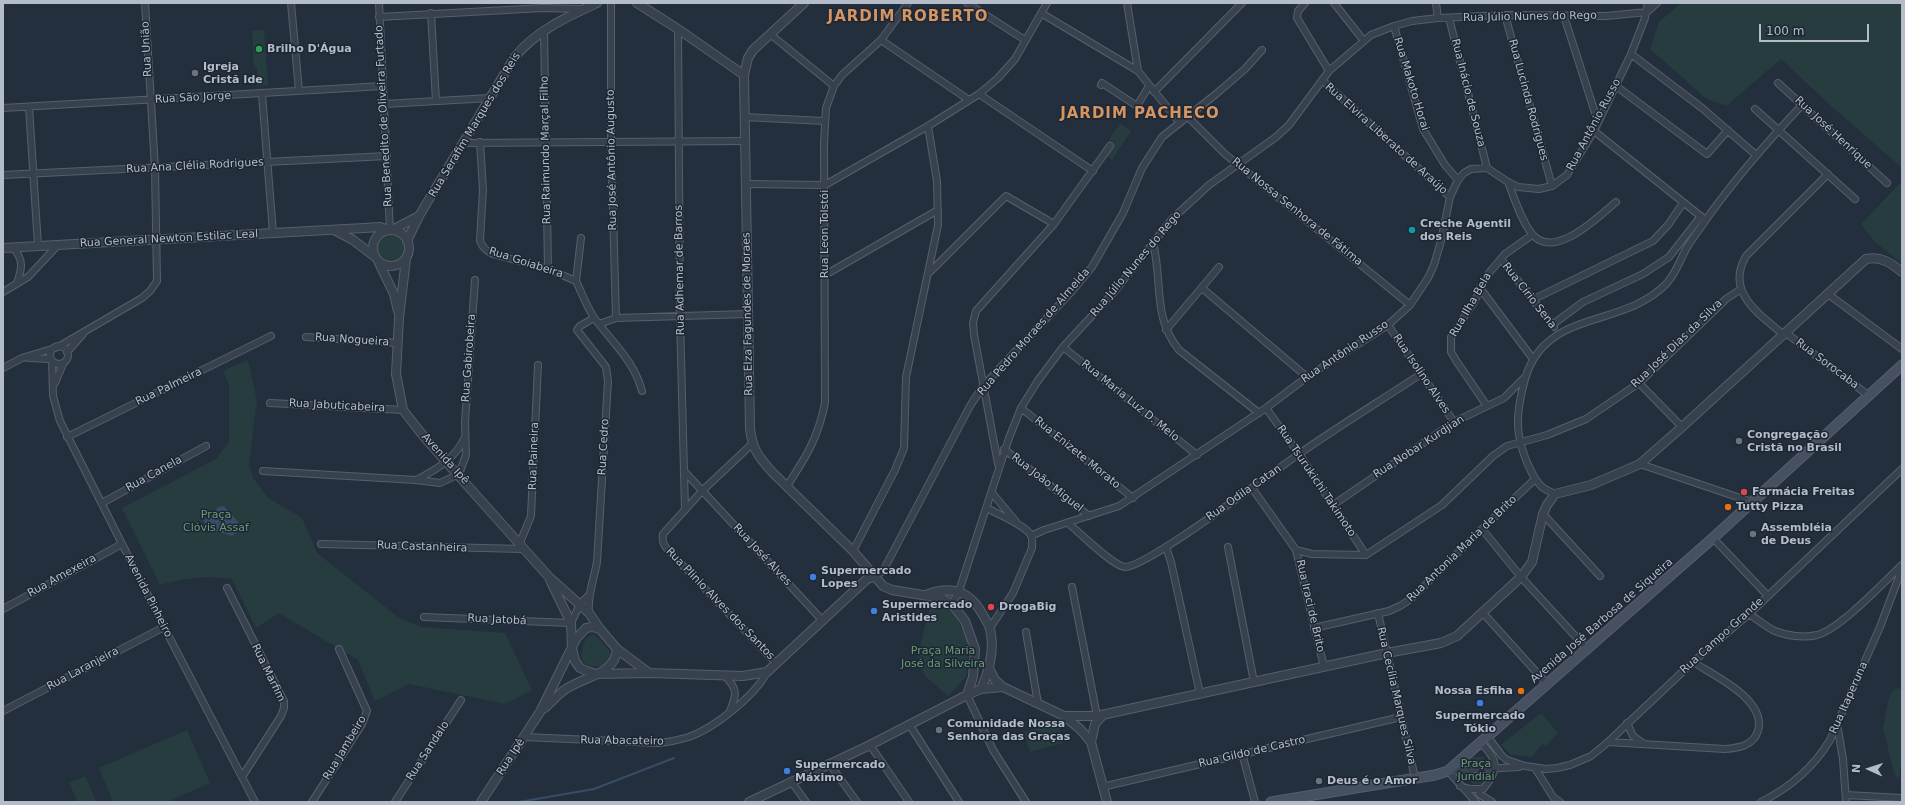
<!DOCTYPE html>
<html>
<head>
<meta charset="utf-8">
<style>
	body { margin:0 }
	#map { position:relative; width:1905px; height:805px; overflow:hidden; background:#242f3e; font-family:"DejaVu Sans",sans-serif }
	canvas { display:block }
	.frame { position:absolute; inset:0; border:4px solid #b4bcc9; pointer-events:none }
	.north { position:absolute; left:1849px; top:749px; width:40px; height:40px; -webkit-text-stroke:3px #1d2633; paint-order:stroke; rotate:273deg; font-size:11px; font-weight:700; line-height:16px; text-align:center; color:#b4bcc9 }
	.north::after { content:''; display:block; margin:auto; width:14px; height:18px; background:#b4bcc9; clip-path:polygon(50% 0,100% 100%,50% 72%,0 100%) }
	.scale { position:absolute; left:1759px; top:24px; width:110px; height:18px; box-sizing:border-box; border:2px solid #b4bcc9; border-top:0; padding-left:5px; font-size:12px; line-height:14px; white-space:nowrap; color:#b4bcc9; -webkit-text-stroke:3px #1d2633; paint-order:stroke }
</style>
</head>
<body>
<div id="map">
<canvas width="1905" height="805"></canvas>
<div class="frame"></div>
<div class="north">N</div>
<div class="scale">100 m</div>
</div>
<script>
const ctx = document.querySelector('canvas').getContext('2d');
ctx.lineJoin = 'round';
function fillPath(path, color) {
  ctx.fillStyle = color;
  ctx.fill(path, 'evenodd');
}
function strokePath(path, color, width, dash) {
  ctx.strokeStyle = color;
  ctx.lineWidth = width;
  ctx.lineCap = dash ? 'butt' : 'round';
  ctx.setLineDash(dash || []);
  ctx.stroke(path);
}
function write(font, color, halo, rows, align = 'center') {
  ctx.font = font + ' "DejaVu Sans",sans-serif';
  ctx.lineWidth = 3;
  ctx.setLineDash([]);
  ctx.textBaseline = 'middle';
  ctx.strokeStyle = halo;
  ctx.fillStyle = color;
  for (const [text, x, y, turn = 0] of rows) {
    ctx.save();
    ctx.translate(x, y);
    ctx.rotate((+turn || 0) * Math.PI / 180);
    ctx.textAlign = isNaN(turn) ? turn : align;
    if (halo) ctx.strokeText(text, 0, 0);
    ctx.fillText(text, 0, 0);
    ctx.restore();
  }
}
fillPath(new Path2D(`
	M1681,3H1902V168L1830,105L1781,59L1726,106L1707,99L1650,49L1659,22Z
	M264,30L268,85L258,86L257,67H254L252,31Z
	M1120,123L1131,131L1112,160L1101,152Z
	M1902,181V264L1874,241L1861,224Z
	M375 250a15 15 0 1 1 30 0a15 15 0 1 1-30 0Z
	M248,360L257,401L249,464L253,478L268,498L302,518L317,553L398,617L421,627L505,633L532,690L505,704L409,684L375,701L358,660L279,613L256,628L232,579C208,575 183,578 160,585L122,508L216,459L229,442V385L223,371Z
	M930,605H944L955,614L969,644L966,677L948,696L926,677L917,661Z
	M594,634L612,653C612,657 611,661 607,664C603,666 596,667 592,666C576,663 582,648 586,638Z
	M1899,688L1902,690V758L1899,777H1895L1883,728L1889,698L1893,690Z
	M1541,713L1558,733L1546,746L1542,744L1532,757L1511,755L1501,745Z
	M1058,723L1063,743L1030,752L1024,732Z
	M187,730L210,783L167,802H113L99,768Z
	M1473,757H1483C1491,769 1493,788 1473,784L1463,774L1465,763Z
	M85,776L96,801L94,802H78L69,783Z`), '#263c3f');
fillPath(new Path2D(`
	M224,506L238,522L237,532L232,536L210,529L203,521L219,507Z`), '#394c67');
strokePath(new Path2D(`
	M519,802L594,789L674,758`), '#394c67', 2);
const minor = new Path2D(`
	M291,3L299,91
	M379,3L390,230
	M611,3V141L616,318
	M967,3L1025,40
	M1127,3L1138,71L1179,122
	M1305,3L1298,11L1297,18L1329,71
	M1334,3L1364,41
	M1436,3L1438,18
	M1647,12L1657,3
	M431,13L436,101
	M1041,13L1138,71
	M1505,15L1552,186
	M1564,16L1598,122
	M379,17L543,8L583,9
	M1449,18L1487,168
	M1394,26L1423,129L1445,165L1458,180
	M678,29L680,317L685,510
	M544,30L548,269
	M770,34L834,86
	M881,40L969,100
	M1631,54L1702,108L1756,155
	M1322,80L1450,197
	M1778,83L1887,183
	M1101,85L1102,83L1137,106L1149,86
	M1616,86L1707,154L1728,130
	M1154,92L1242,3
	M262,94L273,233
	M979,94L1093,171
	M384,104L491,98
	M29,107L38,246
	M3,108L383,86
	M1755,109L1855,199
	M1187,116L1225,154L1410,305
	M744,117L824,121
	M1594,131L1703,218
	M480,142L483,190L480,241C483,248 486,251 493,254L548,269L576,281C582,293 587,308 595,319C613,343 634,361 642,391
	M463,143L745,141
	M3,175L387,156
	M1508,182C1514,197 1522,223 1533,235C1555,260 1599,216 1616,202
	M745,184L825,185L928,126L979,94L998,78L1015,59L1047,3
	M1153,243C1163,281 1152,317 1179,350L1259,413
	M13,248C24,259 22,269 17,283
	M1501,259L1554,327
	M930,272L1006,196L1054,224
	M825,275L938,210
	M576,281L581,238
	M1202,288L1307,377
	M1480,288L1533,359
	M3,292L28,277L57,246
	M1828,294L1902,349
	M1532,300L1653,241L1668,225L1683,203
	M599,324L616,318L748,314
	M1388,325L1454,422
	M1552,325L1583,302L1643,274L1669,257L1701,216
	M1166,330L1219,267
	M1786,333L1868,395
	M1784,335C1759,314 1725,292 1746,256L1828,174
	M306,337L398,343
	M50 355a9 9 0 1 1 18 0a9 9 0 1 1-18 0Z
	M58,347L142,298L150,291L157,281L155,168L145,3
	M1063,347L1197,455
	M67,352L83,334
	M28,358L51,359
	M52,361L53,396L60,421L164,627L255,802
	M3,368L22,358L55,348
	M55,383L63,364
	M1639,383L1682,427
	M270,403L403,410
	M1487,406L1457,362L1451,352V337L1474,302L1489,273L1505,254L1532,235
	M1021,408L1133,498
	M1266,408L1299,454L1366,555
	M67,437L271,336
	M752,444L702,491L663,534C662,541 663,544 668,550L777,664
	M1004,449L1089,516
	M998,464L974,335L973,323L976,311L1054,224L1110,146
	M1640,464L1752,502
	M263,471L416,480L440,483L459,474L466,455L465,422L475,280
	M684,471L822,620
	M416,480C436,470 456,458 465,437
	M787,486C806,457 818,438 825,403L824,144L826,108L834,86L842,75L881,40L908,3
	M1252,488L1296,550L1324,667
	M992,493L1017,523
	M1555,494C1551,492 1546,490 1542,487C1531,477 1521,449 1519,435C1516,419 1519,403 1523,387C1540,306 1622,331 1667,283C1676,273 1680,260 1686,249C1692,239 1699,230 1705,221C1734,180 1767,142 1802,105
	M102,503L206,446
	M1333,505L1454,422L1504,398L1524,378
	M987,508C997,514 1025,525 1031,535C1033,539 1032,543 1032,548L1013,593L990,628
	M1543,514L1600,576
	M1068,523C1079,532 1113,566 1125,567C1146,568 1274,471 1299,454C1339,426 1380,401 1421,374
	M1482,529L1521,577L1588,650
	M1031,536L1044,530L1119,506L1266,408L1307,377L1388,325L1410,305L1428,278L1434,265L1441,241L1450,197L1458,180L1464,173L1471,169L1487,168L1508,182L1518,187L1539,189L1552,186L1567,175L1594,131L1631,54L1645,18L1648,3
	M1713,538L1767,595
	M321,544L523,549
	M519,545L531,516L538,365
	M1166,547L1171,562L1200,694
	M1228,547L1254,682
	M1296,550L1312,554L1366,555L1442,505L1493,456L1507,446L1547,435L1586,419L1639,383L1726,299L1741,289
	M853,551L895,470L904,448L906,377L938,225L937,181L928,126
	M874,577L883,571L970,406L983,386L1072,291L1092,267L1123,213L1142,168L1162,137L1216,94L1245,69L1262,50
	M1072,587L1097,716
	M227,588L284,701V708L281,716L242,777
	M952,604L959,591L1009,438L1021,408L1037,382L1063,347L1114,292L1172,219L1209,185L1276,137L1289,125L1329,71L1371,35L1394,26L1412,21L1438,18L1505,15L1606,16L1647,12
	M3,609L122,544
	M589,613C587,596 594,579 597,562L608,381L606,367L577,330L580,326L594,318
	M1378,613L1415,778
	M1483,613L1548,685
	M1749,614C1757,619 1766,627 1775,631C1787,636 1804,638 1817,635C1840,629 1884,582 1902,565
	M424,617L571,623L580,604L590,594
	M1314,628L1389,611L1400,606L1411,599L1482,529L1535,479
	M1026,632L1038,704
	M724,675C738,689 737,694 730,711
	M967,695L993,750L1026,802
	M3,711L164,627
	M1627,723L1633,736L1644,744
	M909,724L959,802
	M1837,724L1843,759L1846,802
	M1487,736L1502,756L1507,760L1525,766L1546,769L1557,768L1570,765L1591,756L1608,742L1693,662L1749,614L1902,469
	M524,737L659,743C669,742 679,740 689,737C714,728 755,696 767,672
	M1608,742L1725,749C1738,748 1753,746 1758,731C1767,700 1715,676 1693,662
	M870,745L909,802
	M1242,753L1255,802
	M829,763L857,802
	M1535,768L1553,797L1560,802
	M1448,771L1519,767
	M1448,771L1476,802
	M791,781L806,802
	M1460,786L1470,789H1483C1500,770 1498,759 1480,742
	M1102,787L1401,717
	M1479,794L1492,802
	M1846,795L1902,798
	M312,802L362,724L367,711L339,649
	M395,802L461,700
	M1761,802C1789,788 1814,767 1830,740L1880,627L1902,569`);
const tertiary = new Path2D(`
	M637,3L678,29L744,75
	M804,3L753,50L748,58L744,75L750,428C752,449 758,456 772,472L853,551L883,586L892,590L941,598L952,604L965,621L975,649L973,677L967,695
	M373 248a18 18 0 1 1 36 0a18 18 0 1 1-36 0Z
	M392,230L419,216
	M336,231L353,240L374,256
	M407,241L419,216L514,58C535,31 567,17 597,3
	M3,248L364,228L380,227L390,230
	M406,259L399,318L396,374L403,410L425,438L549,577L589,613L600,629L617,649L649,673
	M379,263L394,294L398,311
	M550,580L571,623L572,648L575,661L580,668L587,671L596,674L649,673L743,676L767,672L867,579L874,577
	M926,595C951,585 970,591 983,615C985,619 989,624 990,629C995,649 989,671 981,689
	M990,670L995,680L1003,687L1064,716H1097L1387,653L1441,643L1457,636L1521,577L1532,562L1543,514L1547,505L1555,494L1591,485L1640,464L1682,427L1866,259C1881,256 1891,263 1902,272
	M545,708C551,702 557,696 563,691C581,677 616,675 617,649
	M1064,716L1080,729L1091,742L1107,802
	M1091,742L1095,724L1103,715
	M481,802L540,712L576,639L586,628L592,627L600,629
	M749,802L870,745L967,695L981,689L1003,687`);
const secondary = new Path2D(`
	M1271,802L1435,775L1448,771L1713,538L1902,365`);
strokePath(minor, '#565f6c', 8);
strokePath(tertiary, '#565f6c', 10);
strokePath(secondary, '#565f6c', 11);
strokePath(minor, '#38414e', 6);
strokePath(tertiary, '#38414e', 8);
strokePath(secondary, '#465061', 9);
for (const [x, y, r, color] of [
	[259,49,4,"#2e9e5b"],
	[195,73,4,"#6b7280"],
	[1412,230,4,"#0f9aa8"],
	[1739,441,4,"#6b7280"],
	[1744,492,4,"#e0444e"],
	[1728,507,4,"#e8710a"],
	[1753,534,4,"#6b7280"],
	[813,577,4,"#3f7fe0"],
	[991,607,4,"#e0444e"],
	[874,611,4,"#3f7fe0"],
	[1521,691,4,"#e8710a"],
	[1480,703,4,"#3f7fe0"],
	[939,730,4,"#6b7280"],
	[787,771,4,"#3f7fe0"],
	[1319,781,4,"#6b7280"]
]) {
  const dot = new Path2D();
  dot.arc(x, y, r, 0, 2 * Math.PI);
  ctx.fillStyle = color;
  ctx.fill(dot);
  strokePath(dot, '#1d2633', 1.5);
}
write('11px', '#b4bcc9', '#1d2633', [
	["Rua Júlio Nunes do Rego",1530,17,-1],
	["Rua União",147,49,-93],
	["Rua Makoto Horai",1411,84,73],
	["Rua Inácio de Souza",1468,93,76],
	["Rua São Jorge",193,98,-3],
	["Rua Lucinda Rodrigues",1528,100,75],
	["Rua Benedito de Oliveira Furtado",384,116,-93],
	["Rua Serafim Marques dos Reis",475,125,-59],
	["Rua Antônio Russo",1594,125,-62],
	["Rua José Henrique",1833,133,43],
	["Rua Elvira Liberato de Araújo",1386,139,42],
	["Rua Raimundo Marçal Filho",546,150,-91],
	["Rua José Antônio Augusto",612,160,-91],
	["Rua Ana Clélia Rodrigues",195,166,-3],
	["Rua Nossa Senhora de Fátima",1297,212,39],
	["Rua Leon Tolstói",825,234,-90],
	["Rua General Newton Estilac Leal",169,239,-3],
	["Rua Goiabeira",526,263,18],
	["Rua Júlio Nunes do Rego",1136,264,-50],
	["Rua Adhemar de Barros",680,270,-91],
	["Rua Círio Sena",1529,296,52],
	["Rua Ilha Bela",1471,305,-60],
	["Rua Elza Fagundes de Moraes",748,314,-91],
	["Rua Pedro Moraes de Almeida",1034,332,-49],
	["Rua Nogueira",352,340,4],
	["Rua José Dias da Silva",1677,344,-44],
	["Rua Antônio Russo",1345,352,-34],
	["Rua Gabirobeira",469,358,-86],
	["Rua Sorocaba",1827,364,37],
	["Rua Isolino Alves",1421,374,56],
	["Rua Palmeira",169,387,-26],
	["Rua Maria Luz D. Melo",1130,401,39],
	["Rua Jabuticabeira",337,406,3],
	["Rua Cedro",604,447,-87],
	["Rua Nobar Kurdjian",1419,447,-33],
	["Rua Enizete Morato",1077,453,39],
	["Rua Paineira",534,456,-88],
	["Avenida Ipê",445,459,48],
	["Rua Canela",154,474,-29],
	["Rua Tsurukichi Takimoto",1316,481,56],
	["Rua João Miguel",1047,483,38],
	["Rua Odila Catan",1244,493,-35],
	["Rua Castanheira",422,547,2],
	["Rua Antonia Maria de Brito",1462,549,-44],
	["Rua José Alves",762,555,47],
	["Rua Amexeira",62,576,-29],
	["Avenida Pinheiro",148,596,63],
	["Rua Plinio Alves dos Santos",720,604,46],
	["Rua Iraci de Brito",1310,606,77],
	["Rua Jatobá",497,620,3],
	["Avenida José Barbosa de Siqueira",1602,621,-41],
	["Rua Campo Grande",1722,636,-42],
	["Rua Laranjeira",83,669,-28],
	["Rua Marfim",268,673,64],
	["Rua Cecília Marques Silva",1396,696,77],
	["Rua Itaperuna",1849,698,-66],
	["Rua Abacateiro",622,741,1],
	["Rua Jambeiro",345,748,-59],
	["Rua Sandalo",428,751,-57],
	["Rua Gildo de Castro",1252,752,-13],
	["Rua Ipê",511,757,-57]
]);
write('bold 11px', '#b4bcc9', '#1d2633', [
	["Brilho D'Água",267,49],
	["Igreja",203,67],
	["Cristã Ide",203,80],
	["Creche Agentil",1420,224],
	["dos Reis",1420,237],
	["Congregação",1747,435],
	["Cristã no Brasil",1747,448],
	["Farmácia Freitas",1752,492],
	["Tutty Pizza",1736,507],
	["Assembléia",1761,528],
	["de Deus",1761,541],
	["Supermercado",821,571],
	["Lopes",821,584],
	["Supermercado",882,605],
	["Aristides",882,618],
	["DrogaBig",999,607],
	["Nossa Esfiha",1513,691,"right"],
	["Supermercado",1480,716,"center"],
	["Tókio",1480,729,"center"],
	["Comunidade Nossa",947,724],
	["Senhora das Graças",947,737],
	["Supermercado",795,765],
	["Máximo",795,778],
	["Deus é o Amor",1327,781]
], 'left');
write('11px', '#6b9a76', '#1d2633', [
	["Praça",216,515],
	["Clóvis Assaf",216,528],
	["Praça Maria",943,651],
	["José da Silveira",943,664],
	["Praça",1476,764],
	["Jundiaí",1476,777]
]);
ctx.letterSpacing = '1px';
write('bold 15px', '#d59563', '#1d2633', [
	["JARDIM ROBERTO",908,17],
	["JARDIM PACHECO",1140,114]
]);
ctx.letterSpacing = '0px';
</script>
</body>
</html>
